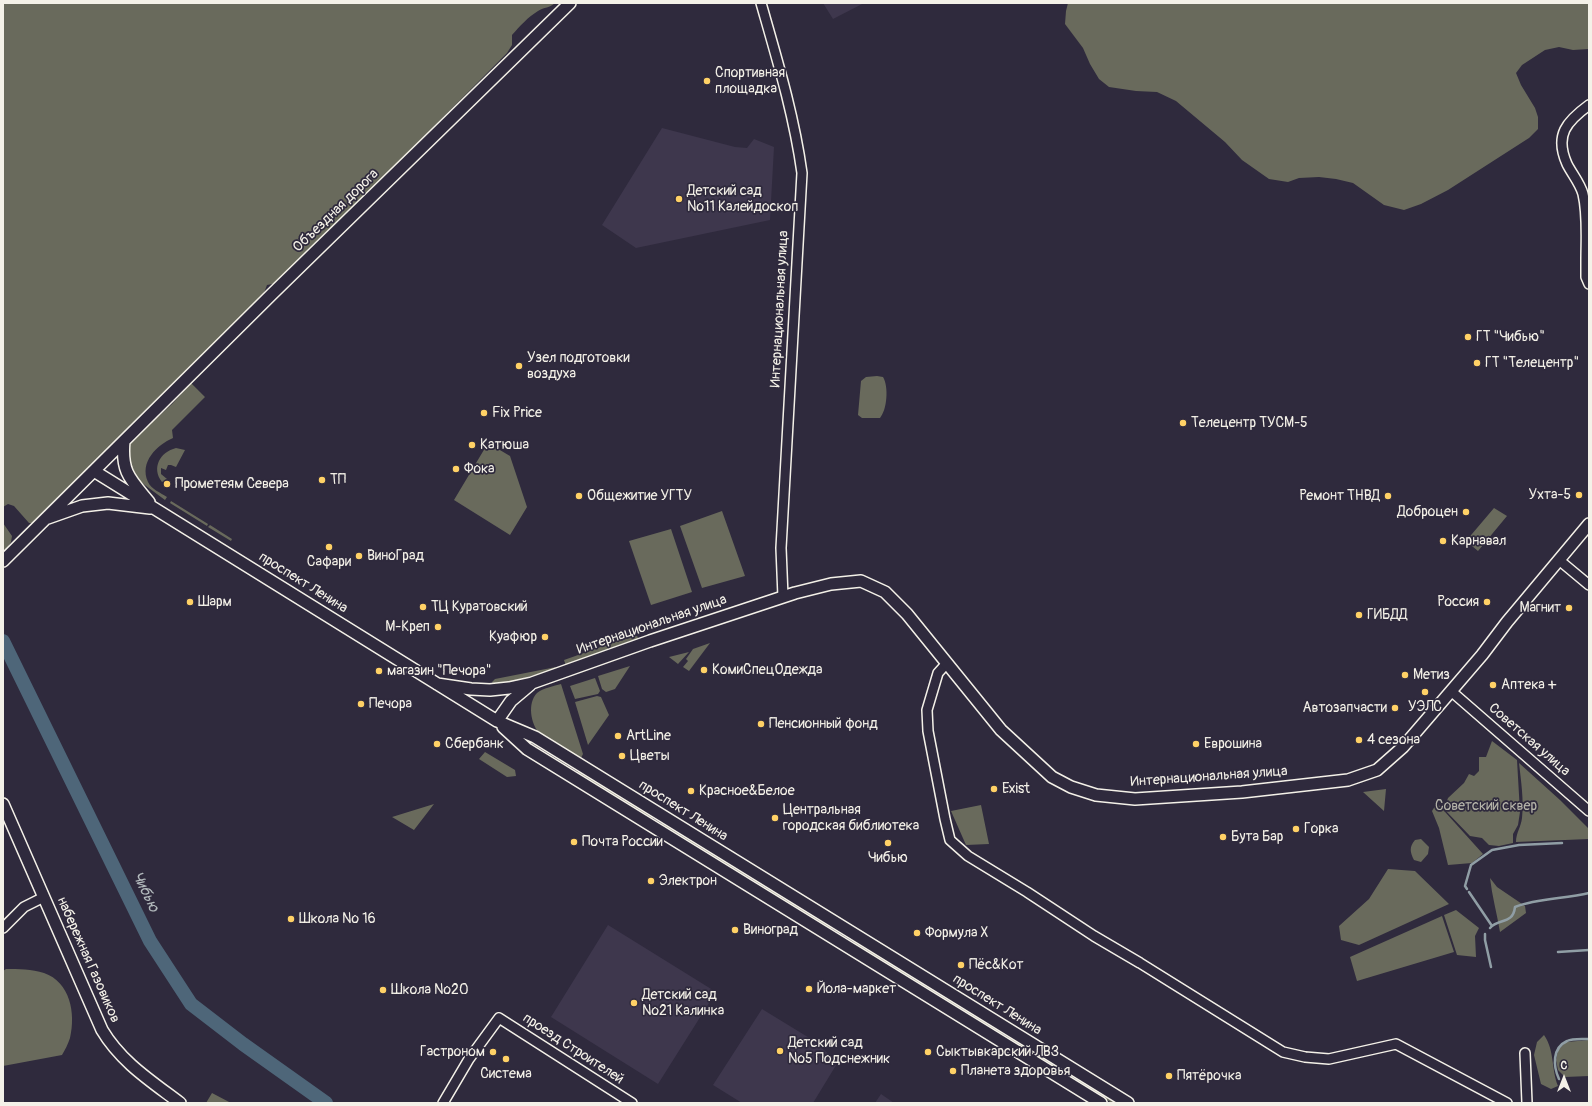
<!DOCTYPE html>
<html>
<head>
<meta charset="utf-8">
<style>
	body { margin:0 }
	#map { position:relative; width:1592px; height:1106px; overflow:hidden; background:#2f2a3d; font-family:Pangolin,sans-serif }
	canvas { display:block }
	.frame { position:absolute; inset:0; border:4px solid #f4f1e8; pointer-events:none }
	.north { position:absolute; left:1544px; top:1058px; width:40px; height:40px; -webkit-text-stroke:3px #2f2a3d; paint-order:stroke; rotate:0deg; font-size:11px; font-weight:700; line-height:16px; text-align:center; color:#f4f1e8 }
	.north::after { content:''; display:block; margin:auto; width:14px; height:18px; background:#f4f1e8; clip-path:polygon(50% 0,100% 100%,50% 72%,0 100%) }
</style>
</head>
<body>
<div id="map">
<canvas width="1592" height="1106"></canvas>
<div class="frame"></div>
<div class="north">С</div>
</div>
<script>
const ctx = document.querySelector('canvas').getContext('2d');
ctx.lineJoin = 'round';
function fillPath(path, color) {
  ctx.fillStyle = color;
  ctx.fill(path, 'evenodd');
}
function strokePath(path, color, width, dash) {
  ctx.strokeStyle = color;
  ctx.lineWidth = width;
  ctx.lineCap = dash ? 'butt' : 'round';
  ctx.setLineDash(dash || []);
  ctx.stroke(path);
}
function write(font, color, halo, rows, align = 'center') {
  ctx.font = font + ' Pangolin,sans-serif';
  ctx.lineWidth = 3.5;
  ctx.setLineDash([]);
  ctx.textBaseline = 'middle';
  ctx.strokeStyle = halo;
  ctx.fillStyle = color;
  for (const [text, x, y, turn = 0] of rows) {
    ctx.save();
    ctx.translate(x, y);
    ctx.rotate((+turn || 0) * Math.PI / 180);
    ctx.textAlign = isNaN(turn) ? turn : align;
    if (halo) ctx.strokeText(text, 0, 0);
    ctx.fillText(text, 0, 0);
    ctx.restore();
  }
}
fillPath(new Path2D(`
	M823,3H864L833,19Z
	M662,128L735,147L747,148L754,139L774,147L770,220L636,248L602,225Z
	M608,925L716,992L658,1084L551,1017Z
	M762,1009L811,1039L838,1062L813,1103H742L713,1085Z
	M881,1094L894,1103H875Z`), '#3e374d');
fillPath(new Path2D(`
	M3,3H555C550,8 544,7 538,11C528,17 520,26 512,35V45L507,53L278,283L267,285L262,298L34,523H29L14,506L8,504L3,507Z
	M1068,3H1589V49L1573,50L1559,47L1545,50L1522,65L1516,73L1521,85L1535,108L1538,117V129L1529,138L1448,190L1421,204L1404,210L1384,205L1353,183L1336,179L1319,177L1299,178L1288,182L1269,179L1242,160L1225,142L1176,101L1157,92L1136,91L1109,87L1099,79L1090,64L1083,48L1065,24L1066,11Z
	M877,376L883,377C889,387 887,410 880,418H862L858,415L861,381L866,377Z
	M191,383L205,397L172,430L173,438C157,445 139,462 148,482C151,489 161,493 167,497L165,500L134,477L125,450L128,444L172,404Z
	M488,443L510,456L527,507L510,535L454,500Z
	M176,448L185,450L176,467L171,465H168L166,470L161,468V474L167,479L162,482C151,468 160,452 176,448Z
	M171,501L208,524L207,526L170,503Z
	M1494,508L1507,516L1478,551L1466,541Z
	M722,511L745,576L702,588L680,526Z
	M3,523L12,536L11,542L3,555Z
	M210,525L232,539L231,541L208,527Z
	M671,529L692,592L651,605L629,541Z
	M635,635L638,637L637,641L566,666L564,660Z
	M710,643L689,671L683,667L688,661L686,659L693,649Z
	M689,652L678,664L669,657Z
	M630,666L615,689L606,692L602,689L598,676Z
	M556,667L553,670L509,682L493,684L492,682L495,679Z
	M595,678L600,691L598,694L575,699L570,686Z
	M561,684L583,754L581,758L539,733C531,724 527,703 537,693C543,688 554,686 561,684Z
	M597,696L601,697L609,715L588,745L575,702Z
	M1492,741L1517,760L1520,812L1518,825L1513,834V843L1499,846L1489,845L1482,838L1470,836L1444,809L1448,798L1464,783L1469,774L1474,776L1479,771V757H1486Z
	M485,752L515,770L516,776L507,777L479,759Z
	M1519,763L1560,800L1589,829V839L1516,842C1516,833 1521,827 1522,818C1524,800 1521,781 1519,763Z
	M579,770L654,816L651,820L577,774Z
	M1386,789L1384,811L1363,792Z
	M1437,803L1483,854L1472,863L1448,865L1439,828L1432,811Z
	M434,804L414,830L392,817Z
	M981,805L989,844L966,845L951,811Z
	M663,821L832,925V928L830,930L660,826Z
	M1421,839L1429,847L1428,854L1421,862L1414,860C1410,852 1409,847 1415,840Z
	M1388,869L1415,871L1449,904L1359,945L1341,940L1339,926L1369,899Z
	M1490,878L1497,887L1525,906L1526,913L1500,932C1497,914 1492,896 1490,878Z
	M1456,910L1479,928L1475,936L1476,957L1457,955L1444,915Z
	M1442,916L1454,952L1357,981L1350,957Z
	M856,940L1003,1031L1001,1035L854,944V941Z
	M6,969C18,969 32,969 44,973C70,982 76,1013 70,1038C68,1044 65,1050 62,1055L3,1066V971Z
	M1010,1035L1068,1072L1066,1076L1008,1039Z
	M1544,1035C1555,1051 1551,1069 1558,1086L1551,1089L1541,1084L1534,1055L1537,1042Z
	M1589,1040V1076L1565,1077L1558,1070L1556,1060L1558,1050L1566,1042Z
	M1078,1076L1121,1103H1112L1075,1081Z
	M212,1093L231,1103H206Z`), '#696a5c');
strokePath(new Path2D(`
	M1467,889L1465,886L1471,865L1492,850L1519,845L1562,843
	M1469,892L1492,926
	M1490,928C1498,918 1513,925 1515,907C1538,898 1565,899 1589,893
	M1485,934V940L1491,967
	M1558,952L1589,950
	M1559,1079C1553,1066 1552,1048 1567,1041C1573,1038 1583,1039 1589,1039`), '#909ea5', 2.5);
strokePath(new Path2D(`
	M3,641L150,941L191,1004L243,1044L326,1103`), '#4e6679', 14);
const minor = new Path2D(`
	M761,3C777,59 794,115 802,173L781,548L783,597
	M1589,259L1586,261V277L1589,284
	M1586,261C1586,239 1588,215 1583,194C1580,183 1572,174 1567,164C1554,135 1567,121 1589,105
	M1559,560L1589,585
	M947,663L938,673L927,710L928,731L945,819L950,840L968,856L1027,892L1094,936L1140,963L1283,1052L1305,1057L1329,1059L1396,1044L1507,1103
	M1451,691L1589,811
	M3,928L24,907L44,897
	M1525,1053L1527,1103
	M443,1103L469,1059L499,1018L632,1103`);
const major = new Path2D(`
	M124,441C121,472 130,479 149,502
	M94,471L497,721L535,737L1128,1103
	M48,518L82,506L108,503L150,508
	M3,561L272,294L570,3
	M437,684L471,689L490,690L509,688L532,683L650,641L795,593L831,584L861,581L885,592L907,614L1001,730L1052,777L1071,787L1096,795L1135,799L1242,792L1348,780L1377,770L1403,747L1482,655L1507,622L1589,524
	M497,721L511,701L530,685
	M503,727L527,749L1101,1103
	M3,804L102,1030C121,1062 151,1081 180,1103`);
strokePath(minor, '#f4f1e8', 12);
strokePath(major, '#f4f1e8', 14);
strokePath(minor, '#2f2a3d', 9);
strokePath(major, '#2f2a3d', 11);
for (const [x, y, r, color] of [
	[707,81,4,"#ffd166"],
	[679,199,4,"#ffd166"],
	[1468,337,4,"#ffd166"],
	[1477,363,4,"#ffd166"],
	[519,366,4,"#ffd166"],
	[484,413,4,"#ffd166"],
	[1183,423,4,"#ffd166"],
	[472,445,4,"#ffd166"],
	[456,469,4,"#ffd166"],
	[322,480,4,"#ffd166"],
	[167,484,4,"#ffd166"],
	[1579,495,4,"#ffd166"],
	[579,496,4,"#ffd166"],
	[1388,496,4,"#ffd166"],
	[1466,512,4,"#ffd166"],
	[1443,541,4,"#ffd166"],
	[329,547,4,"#ffd166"],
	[359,556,4,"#ffd166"],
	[190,602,4,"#ffd166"],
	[1487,602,4,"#ffd166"],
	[423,607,4,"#ffd166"],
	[1569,608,4,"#ffd166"],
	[1359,615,4,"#ffd166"],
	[438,627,4,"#ffd166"],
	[545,637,4,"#ffd166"],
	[704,670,4,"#ffd166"],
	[379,671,4,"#ffd166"],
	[1405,675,4,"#ffd166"],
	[1493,685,4,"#ffd166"],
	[1425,692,4,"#ffd166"],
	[361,704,4,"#ffd166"],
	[1395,708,4,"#ffd166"],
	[761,724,4,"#ffd166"],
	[618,736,4,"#ffd166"],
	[1359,740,4,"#ffd166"],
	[437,744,4,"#ffd166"],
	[1196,744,4,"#ffd166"],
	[622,756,4,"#ffd166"],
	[994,789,4,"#ffd166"],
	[691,791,4,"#ffd166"],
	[775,818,4,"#ffd166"],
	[1296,829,4,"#ffd166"],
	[1223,837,4,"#ffd166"],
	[574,842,4,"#ffd166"],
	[888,843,4,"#ffd166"],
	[651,881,4,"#ffd166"],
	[291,919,4,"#ffd166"],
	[735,930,4,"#ffd166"],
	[917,933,4,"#ffd166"],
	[961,965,4,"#ffd166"],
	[809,989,4,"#ffd166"],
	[383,990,4,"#ffd166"],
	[634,1003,4,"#ffd166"],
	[780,1051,4,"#ffd166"],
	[493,1052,4,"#ffd166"],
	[928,1052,4,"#ffd166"],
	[506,1059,4,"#ffd166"],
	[953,1071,4,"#ffd166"],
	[1169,1076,4,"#ffd166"]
]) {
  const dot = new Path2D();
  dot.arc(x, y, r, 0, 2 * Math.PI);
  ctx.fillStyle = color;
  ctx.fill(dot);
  strokePath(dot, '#2f2a3d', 1.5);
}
write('14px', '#f4f1e8', '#2f2a3d', [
	["Спортивная",715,73],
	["площадка",715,89],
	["Детский сад",687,191],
	["№11 Калейдоскоп",687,207],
	["ГТ \"Чибью\"",1476,337],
	["Узел подготовки",527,358],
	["воздуха",527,374],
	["ГТ \"Телецентр\"",1485,363],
	["Fix Price",492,413],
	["Телецентр ТУСМ-5",1191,423],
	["Катюша",480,445],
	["Фока",464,469],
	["ТП",330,480],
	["Прометеям Севера",175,484],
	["Ухта-5",1571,495,"right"],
	["Общежитие УГТУ",587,496],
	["Ремонт ТНВД",1380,496,"right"],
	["Доброцен",1458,512,"right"],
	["Карнавал",1451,541],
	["ВиноГрад",367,556],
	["Сафари",329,562,"center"],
	["Шарм",198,602],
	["Россия",1479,602,"right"],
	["ТЦ Куратовский",431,607],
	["Магнит",1561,608,"right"],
	["ГИБДД",1367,615],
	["М-Креп",430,627,"right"],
	["Куафюр",537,637,"right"],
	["КомиСпецОдежда",712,670],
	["магазин \"Печора\"",387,671],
	["Метиз",1413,675],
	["Аптека +",1501,685],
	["Печора",369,704],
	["УЭЛС",1425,707,"center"],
	["Автозапчасти",1387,708,"right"],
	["Пенсионный фонд",769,724],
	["ArtLine",626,736],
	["4 сезона",1367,740],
	["Сбербанк",445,744],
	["Еврошина",1204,744],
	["Цветы",630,756],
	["Exist",1002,789],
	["Красное&Белое",699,791],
	["Центральная",783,810],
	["городская библиотека",783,826],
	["Горка",1304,829],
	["Бута Бар",1231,837],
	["Почта России",582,842],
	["Чибью",888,858,"center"],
	["Электрон",659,881],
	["Школа № 16",299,919],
	["Виноград",743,930],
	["Формула X",925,933],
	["Пёс&Кот",969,965],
	["Йола-маркет",817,989],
	["Школа №20",391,990],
	["Детский сад",642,995],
	["№21 Калинка",642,1011],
	["Детский сад",788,1043],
	["№5 Подснежник",788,1059],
	["Гастроном",485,1052,"right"],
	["Сыктывкарский ЛВЗ",936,1052],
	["Планета здоровья",961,1071],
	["Система",506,1074,"center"],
	["Пятёрочка",1177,1076]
], 'left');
write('14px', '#f4f1e8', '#2f2a3d', [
	["Объездная дорога",336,211,-44],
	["Интернациональная улица",780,309,-87],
	["проспект Ленина",303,583,32],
	["Интернациональная улица",652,625,-19],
	["Советская улица",1529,740,41],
	["Интернациональная улица",1209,777,-4],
	["проспект Ленина",683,811,32],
	["набережная Газовиков",88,960,66],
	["проспект Ленина",997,1005,32],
	["проезд Строителей",573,1049,33]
]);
write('14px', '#b5b4a9', '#2f2a3d', [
	["Советский сквер",1486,806]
]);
write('italic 15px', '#b2b9bc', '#2f2a3d', [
	["Чибью",145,892,64]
]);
</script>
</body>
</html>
